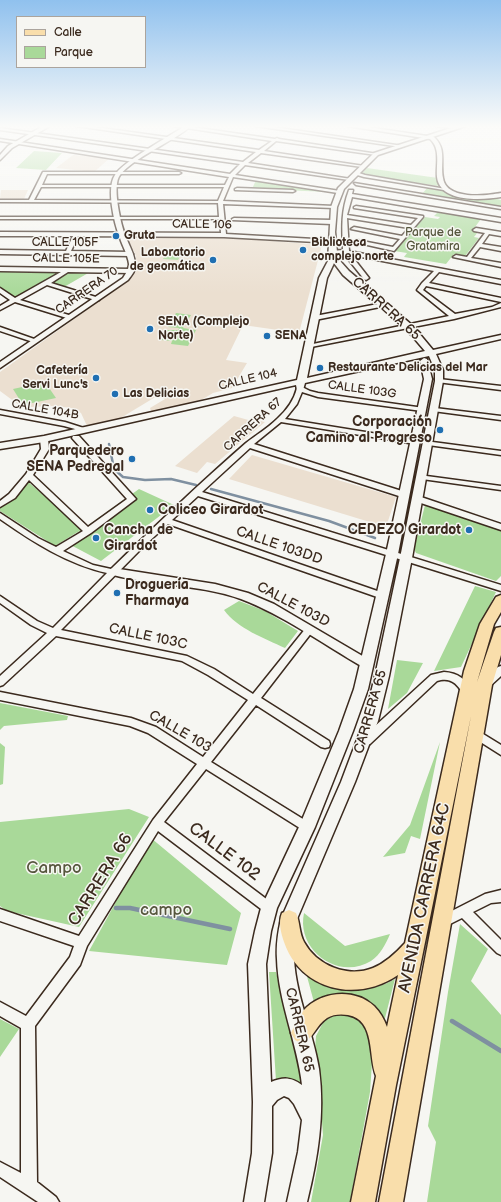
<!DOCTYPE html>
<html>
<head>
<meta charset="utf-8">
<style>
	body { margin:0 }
	#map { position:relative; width:501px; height:1202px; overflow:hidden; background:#f6f6f2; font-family:"Balsamiq Sans",sans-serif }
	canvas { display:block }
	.legend { position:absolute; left:16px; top:16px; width:130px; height:52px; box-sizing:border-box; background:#f6f6f2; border:1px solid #aba49d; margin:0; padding:5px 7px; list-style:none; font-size:12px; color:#3b2a1e }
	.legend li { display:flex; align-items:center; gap:8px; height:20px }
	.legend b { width:20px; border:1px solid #aba49d }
</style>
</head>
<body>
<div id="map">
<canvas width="501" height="1202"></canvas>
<ul class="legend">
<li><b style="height:5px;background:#f9deab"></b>Calle</li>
<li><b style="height:11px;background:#a9d999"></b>Parque</li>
</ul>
</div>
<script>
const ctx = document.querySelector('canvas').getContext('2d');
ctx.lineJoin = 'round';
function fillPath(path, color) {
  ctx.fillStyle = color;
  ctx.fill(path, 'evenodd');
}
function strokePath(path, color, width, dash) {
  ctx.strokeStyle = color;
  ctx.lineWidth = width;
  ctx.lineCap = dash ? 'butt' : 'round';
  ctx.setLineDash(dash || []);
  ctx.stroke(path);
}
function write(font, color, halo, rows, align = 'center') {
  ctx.font = font + ' "Balsamiq Sans",sans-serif';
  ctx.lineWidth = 3;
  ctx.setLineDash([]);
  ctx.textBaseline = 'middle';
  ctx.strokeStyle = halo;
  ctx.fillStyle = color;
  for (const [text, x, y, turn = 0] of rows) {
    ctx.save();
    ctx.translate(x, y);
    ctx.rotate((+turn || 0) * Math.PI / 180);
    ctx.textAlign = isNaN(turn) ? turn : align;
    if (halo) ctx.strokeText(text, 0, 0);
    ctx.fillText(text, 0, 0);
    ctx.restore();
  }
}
fillPath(new Path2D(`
	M73,155L110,158L94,172L56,168Z
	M1,190H28L24,199H0Z
	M126,236L222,237L322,245L299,333L243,325L226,360L247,363L232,388L213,393L196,403L154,412L151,411L150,408L165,399L157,396L119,419L87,426L81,413L71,408L56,406L29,407L19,405L0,391V372L130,279L135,268L136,256Z
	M234,416L252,421L254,419L265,422L215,464L207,462L197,473L175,466Z
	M252,455L396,497L386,527L229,479Z`), '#ebdfd0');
fillPath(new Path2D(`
	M34,151L62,153L46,170L16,168Z
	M367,168L438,178L439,186L366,176L362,173Z
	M256,180L331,192L252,189Z
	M428,187L442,189L454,195L481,199L494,198L501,200V207L422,194Z
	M438,212L481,219L472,231L478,232L474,237L479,238L465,256L454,254L446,264L404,257L407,253L394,251L425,217L438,219L440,217L434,216Z
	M169,249L184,250L178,260L163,259Z
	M0,270L90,272L64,287L47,282L16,300L3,296L0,293Z
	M176,313L191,315L183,328L196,330L188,346L171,344L172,341L161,340L167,330H178L179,328L168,327Z
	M45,382L56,398L23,405L13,389Z
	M27,481L83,529L139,489L174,505L101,561L65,542L81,530L55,546L0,511V508L15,498Z
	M425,505L501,530V576L496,581L416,553L414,549Z
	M475,586L496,592L461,667L434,671Z
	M239,601L265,611L298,631L285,648C264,638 238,629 224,610Z
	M397,660L423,663L407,693L388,709Z
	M0,703L68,716L67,720L4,726L0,730Z
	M440,742L420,839L411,836L405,853L383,857L410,825Z
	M0,743L5,747L3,784L0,785Z
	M129,809L149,817L79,927L7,911L0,906V822Z
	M151,838L241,913L227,965L89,951Z
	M304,913L345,946L390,934C386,944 380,955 371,961C338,981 296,950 304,913Z
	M460,924L488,949L471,981L501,1015V1202H427L436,1142L428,1126L448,992Z
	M305,969C338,982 361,999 395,979L384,1022L315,1006Z
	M269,972H276L302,1083L285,1079L276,1081Z
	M350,1014L366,1023L373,1048L370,1092L350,1202H311L323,1135L319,1081L315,1050L316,1036L324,1021L335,1015Z
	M0,1019L19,1029L0,1057Z`), '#a9d999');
strokePath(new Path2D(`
	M109,444L114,469L123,477L145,480L171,479L196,485
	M211,489L329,521L375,538`), '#7f90a0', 2.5);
strokePath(new Path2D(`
	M116,908H130L230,929
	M452,1021L501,1051`), '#7f90a0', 4.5);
const minor = new Path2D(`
	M76,126H88L259,150L272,141L173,126H185L275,139L277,138L279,139L378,154L376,155L276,141L264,151L364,166L362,167L261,153L248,163L351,179L349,180L245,165L235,175L340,191V193H338L233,177L223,201L334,206L336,207L334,208L223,204L226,234L332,240L334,241V243L224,237L78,236L71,251L130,252L133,254L130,256L0,254V250L66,251L73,236H0V232L221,233L220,219H0V217H219L218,203L0,202V200H29L43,172H179L181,173L179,174H47L42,185H225L229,177L0,141V139L230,174L240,164L0,130V128L243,162L256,152ZM41,187H224L218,201L34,200Z
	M255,126H267L403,146L401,147Z
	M436,126H451L458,128L456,129Z
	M356,172L365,175L446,189L444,190L364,177L354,174Z
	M354,183L501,207V209L356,185Z
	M237,188L293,190L295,191L293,192L235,190V189Z
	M349,190H353L352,194L501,218V222L352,197L347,215L411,225L418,218L354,208V207L356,206L423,216V217L394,251L354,242L357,240L393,247L400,239L351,229L354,227L402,236L409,228L347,218L349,251L501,280V284L439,272L429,283L501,298V302L426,286L423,290L455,314L492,307L501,303V307L454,319L306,348V346L308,345L449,316L417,290L422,283L434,271L351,255L369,278L366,280L364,279L344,254L331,253V251L343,250C342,227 341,211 349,190Z
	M234,218L332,220L335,222L332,224L232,220V219Z
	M476,228L501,232V236L489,234L482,244L501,247V251L480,247L471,258L501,263V267L453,257L456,255L467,257L485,233L474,231L473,230Z
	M0,267L131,269L134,271L131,273L68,272L51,283L99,298V300H95L47,285L20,300L72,316L73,317L70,319L15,302L0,310V306L10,300L0,293V288L15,298L61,272L0,271Z
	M383,303L385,304V306L315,320L312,318L315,316Z
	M0,327L37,340L38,341L33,342L0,331Z
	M439,379L501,386V390L437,382V380Z
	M300,386L310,391L318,393L424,408L425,409L422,411L318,397L302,392L297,404L285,419L415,440L419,442L415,444L281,422L254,444L408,493L409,495L408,497H402L250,448L202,492L501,585V591L198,496L172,520L386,594L387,596L386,598H380L168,524L144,546L61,630L187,656L214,669L253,694L306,628H312L314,630L312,632L261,698L329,741L330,744L329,747L325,748L321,747L256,705L211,762L311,824L313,827L311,830L307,832L303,830L206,769L164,822L273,904L275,908L273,912L269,914L265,912L158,831L87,946L80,965L35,1026L37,1182L56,1197L59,1202H38L0,1177V1162L21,1173V1028L0,1016V1002L26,1016L70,957L74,946L0,921V909L79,936L153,820L197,764L148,733L130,726L0,700V692L131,718L156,727L203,757L248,700L208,675L182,661L56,636L3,685L0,686V676L47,633L31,625L0,603V596L37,621L53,628L107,573C67,564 33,542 0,519V513L38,538L56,547L83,531L29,480L15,498L0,507V501L9,494L26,474L41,449L40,439L44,437L48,439L49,449L33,475L88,527L127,499L72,438L73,436H79L136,499L91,533L63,551L93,565L111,569C155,526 200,483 246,443C256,435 268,428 277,419C287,410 294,400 297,388Z
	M435,408L501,416V420L433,411L432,410Z
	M0,410L65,422L90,430L86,432L64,426L0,414Z
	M425,441L501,451V455L428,445H425Z
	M419,475L501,486V490L422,479H419L418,477Z
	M415,497H421L501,524V530L415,501L414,499Z
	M501,666V676L489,687H483L481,684L483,681L498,667Z
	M444,672C458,673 466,679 472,691L471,694H463C457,683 450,677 437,681L370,744L366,745L362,744L361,741L362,738L431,675Z
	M475,729L501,745V755L471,736L470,733L471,730Z
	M501,890V902L491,903L473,912L501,940V955L497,953L462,918L442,928L438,926L436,922L438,918L485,894Z`);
const tertiary = new Path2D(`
	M185,126H191C173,142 134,157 120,175C112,185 120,220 124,232C127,242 135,254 135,264C136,270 132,275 128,280L0,368V362L123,278C126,273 129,269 129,264C128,255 122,245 120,238C114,223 106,188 115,175C122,162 170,136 185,126Z
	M347,126H361L434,137C447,149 440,163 443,178C446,200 485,196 501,193V197C482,200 440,203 437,177C436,164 441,149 430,139Z
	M113,568L215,584L248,593L274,604L371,661L373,664L371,667L367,668L363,667C325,645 281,614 241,599C199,584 152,586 109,574L108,572L109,570Z`);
const secondary = new Path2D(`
	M43,126H50L12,148L0,160V155L8,146Z
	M457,126H466L378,155L344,189L337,207L335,232L337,252L341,262L349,271L413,326L433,350L501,335V339L436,354L443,370V381L412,558L389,676L378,721L355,782L297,919C295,932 293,945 294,959C296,997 313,1031 319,1069C325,1114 318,1158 307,1202H287L298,1152L302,1120L294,1104L289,1098L284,1096L277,1100L272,1106V1153L264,1202H244L252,1153L253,1102L248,964L255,931L261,908L299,827L339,731L354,689L386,554L424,379L420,361L424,358L427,359L432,379L398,554L368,689L353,731L315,827L277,908L271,931L266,964L271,1082C283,1077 291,1077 302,1085C297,1042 278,1001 277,959C276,945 278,932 281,919L341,782L364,721L375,676L400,558L435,381V370L429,356L305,383L303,390H297L296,385L44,442L0,449V443L44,436L297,380L319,278L328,261L331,207L338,188L374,153ZM334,263L343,275L407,330L425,351L307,378L327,278Z`);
const primary = new Path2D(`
	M501,595V612L494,624L477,682L494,632L496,628L501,627V655L492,685L403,1202H379L471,716L396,1085L375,1202H351L376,1076C368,1057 376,1020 348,1015C342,1014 333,1014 327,1018C316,1025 313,1039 302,1044L295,1040L291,1033C295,1025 298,1017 303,1011C321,991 354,988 374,1006C380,1012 384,1019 387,1027L398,975C357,1003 301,991 284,942C281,933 278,922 282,913L289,910L296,913C300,922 299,933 304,942C317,966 348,978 373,968C385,963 396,953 405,943L464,671L480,624L496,597Z`);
strokePath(minor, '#3b2a1e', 3);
strokePath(tertiary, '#3b2a1e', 3);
strokePath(secondary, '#3b2a1e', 3);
strokePath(primary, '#3b2a1e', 3);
fillPath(minor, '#f6f6f2');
fillPath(tertiary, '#f6f6f2');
fillPath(secondary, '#f6f6f2');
fillPath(primary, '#f9deab');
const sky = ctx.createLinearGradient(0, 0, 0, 294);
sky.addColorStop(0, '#90c1ee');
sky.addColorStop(0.43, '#fbfbf9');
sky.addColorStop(1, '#fbfbf900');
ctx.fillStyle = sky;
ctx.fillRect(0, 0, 501, 294);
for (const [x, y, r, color] of [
	[116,236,4,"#1f6fb2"],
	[303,250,4,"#1f6fb2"],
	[213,260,4,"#1f6fb2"],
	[150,329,4,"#1f6fb2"],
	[267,336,4,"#1f6fb2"],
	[320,368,4,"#1f6fb2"],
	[96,378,4,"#1f6fb2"],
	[115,394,4,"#1f6fb2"],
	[440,430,4,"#1f6fb2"],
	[132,459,4,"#1f6fb2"],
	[150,510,4,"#1f6fb2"],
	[469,530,4,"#1f6fb2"],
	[96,538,4,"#1f6fb2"],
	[117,593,4,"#1f6fb2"]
]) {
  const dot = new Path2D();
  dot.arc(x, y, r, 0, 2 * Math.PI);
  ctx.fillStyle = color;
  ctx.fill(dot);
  strokePath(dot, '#f6f6f2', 1.5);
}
write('12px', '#3b2a1e', '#f6f6f2', [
	["CALLE 106",202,225,1],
	["CALLE 105F",65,243],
	["CALLE 105E",66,259,1],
	["CARRERA 70",87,291,-35],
	["CALLE 104",248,380,-13],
	["CALLE 103G",362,390,8],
	["CALLE 104B",45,410,10],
	["CARRERA 67",253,425,-42]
]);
write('12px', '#56563d', '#f6f6f2', [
	["Parque de",433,233],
	["Gratamira",433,247]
]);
write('bold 12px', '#3b2a1e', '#f6f6f2', [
	["Gruta",124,236],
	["Biblioteca",311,243],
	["complejo norte",311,257],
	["Laboratorio",205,253,"right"],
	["de geomática",205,267,"right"],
	["SENA (Complejo",158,322],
	["Norte)",158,336],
	["SENA",275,336],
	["Restaurante Delicias del Mar",328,368],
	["Cafetería",88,371,"right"],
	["Servi Lunc's",88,385,"right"],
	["Las Delicias",123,394]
], 'left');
write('14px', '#3b2a1e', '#f6f6f2', [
	["CARRERA 65",386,309,42],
	["CALLE 103DD",279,546,19],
	["CALLE 103D",293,605,28],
	["CALLE 103C",148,637,12],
	["CARRERA 65",371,712,-74],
	["CALLE 103",180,732,30],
	["CARRERA 65",299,1030,77]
]);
write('bold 14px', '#3b2a1e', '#f6f6f2', [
	["Corporación",432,422],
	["Camino al Progreso",432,438],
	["Parquedero",124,451],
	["SENA Pedregal",124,467],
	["Coliceo Girardot",158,510,"left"],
	["Cancha de",104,530,"left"],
	["Girardot",104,546,"left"],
	["CEDEZO Girardot",461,530],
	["Droguería",125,585,"left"],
	["Fharmaya",125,601,"left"]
], 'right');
write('17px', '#3b2a1e', '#f6f6f2', [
	["CALLE 102",224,852,37],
	["CARRERA 66",101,880,-58],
	["AVENIDA CARRERA 64C",425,898,-78]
]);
write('17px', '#56563d', '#f6f6f2', [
	["Campo",54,869],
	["campo",166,911]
]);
</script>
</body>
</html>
